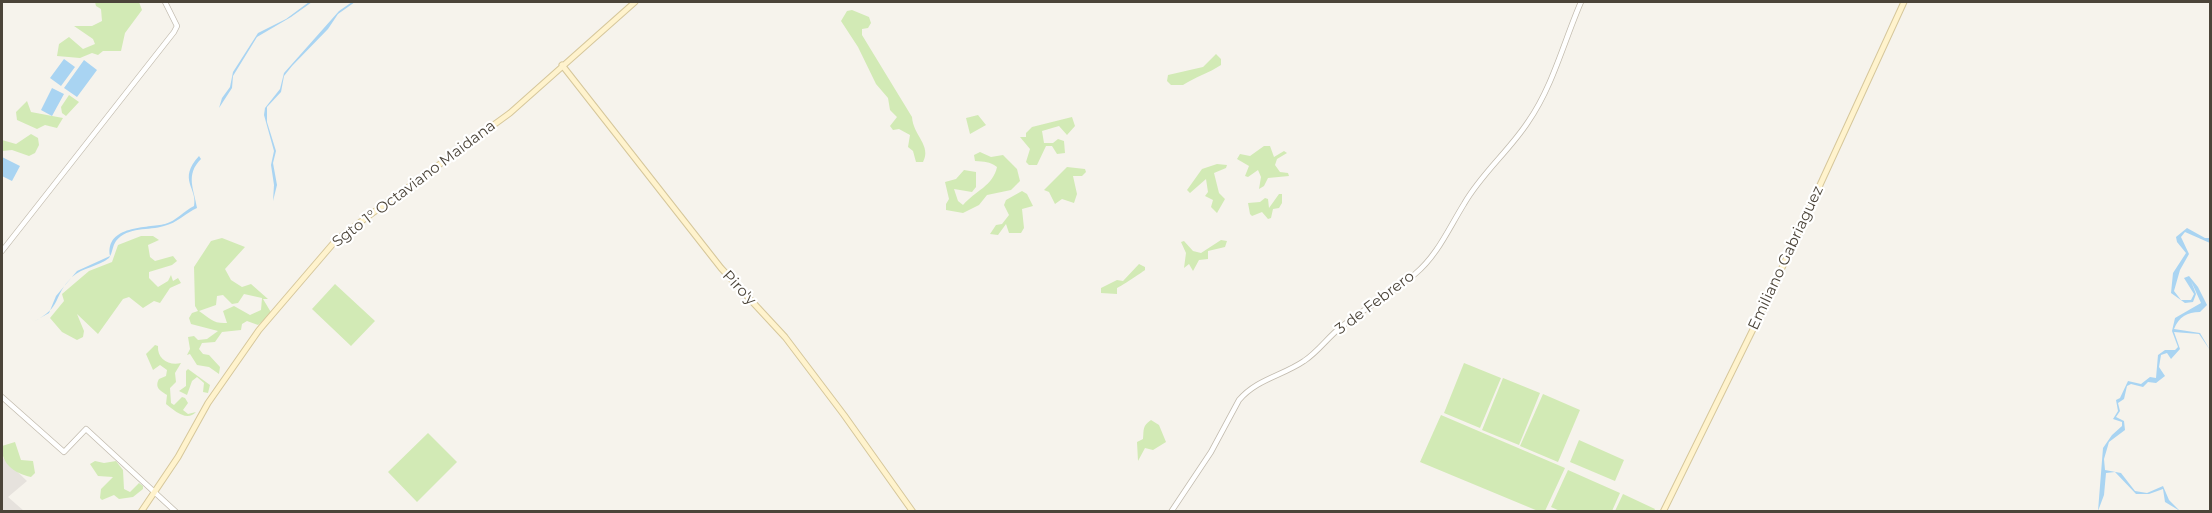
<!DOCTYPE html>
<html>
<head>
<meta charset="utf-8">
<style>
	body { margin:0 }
	#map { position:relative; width:2212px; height:513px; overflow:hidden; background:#f6f3ec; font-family:Montserrat,sans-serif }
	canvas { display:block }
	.frame { position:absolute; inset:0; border:3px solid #4b4439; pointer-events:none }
</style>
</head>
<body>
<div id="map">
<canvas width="2212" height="513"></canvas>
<div class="frame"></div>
</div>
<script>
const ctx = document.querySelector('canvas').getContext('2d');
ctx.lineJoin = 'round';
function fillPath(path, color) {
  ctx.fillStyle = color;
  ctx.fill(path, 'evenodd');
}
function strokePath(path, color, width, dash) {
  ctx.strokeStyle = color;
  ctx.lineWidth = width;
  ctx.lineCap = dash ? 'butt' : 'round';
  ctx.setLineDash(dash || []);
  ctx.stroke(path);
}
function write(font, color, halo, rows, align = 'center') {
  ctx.font = font + ' Montserrat,sans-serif';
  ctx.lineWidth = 4.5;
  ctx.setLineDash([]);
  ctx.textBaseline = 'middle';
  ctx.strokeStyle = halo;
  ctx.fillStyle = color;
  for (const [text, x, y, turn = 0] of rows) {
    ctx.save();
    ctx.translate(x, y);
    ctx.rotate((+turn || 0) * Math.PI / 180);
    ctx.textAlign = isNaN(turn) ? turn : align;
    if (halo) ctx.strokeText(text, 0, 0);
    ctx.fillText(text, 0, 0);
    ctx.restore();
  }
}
fillPath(new Path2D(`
	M2,457L27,481L8,497L24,511H2Z`), '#e6e2dd');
fillPath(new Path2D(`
	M95,2H139L142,10L125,33L121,51H103L98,55L92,53L80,58L57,56L59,44L69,37L83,49L95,44L93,39L74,26H92L102,21L101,9L96,6Z
	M852,10L869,17L871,23L868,28L862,29V35L912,117C913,135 932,146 923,162H916L913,151L908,147L910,135L899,129L893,130L890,126L897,117L890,110L888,98L876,84L858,47L841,21L847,11Z
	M1216,54L1221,59V65C1209,73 1195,77 1183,85H1171L1167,81L1168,75L1203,67Z
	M69,95L79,102L66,116L62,113L61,107Z
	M27,101L31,112L63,118L57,128L45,125L37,129L17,120L16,112Z
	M978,115L986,125L970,134L966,118Z
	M1072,117L1075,126L1067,135L1059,126L1042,131L1044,143H1053L1058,139L1064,141L1065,153L1057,154L1052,146H1046L1037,165H1029L1026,162L1030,149L1020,137H1026V133L1032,127Z
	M31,134L38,138L39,145L35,153L29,156L12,150L2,151V140L16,144Z
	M1264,146H1270L1274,157L1284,151L1287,153L1277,159L1275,165L1280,172L1288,173L1289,176L1268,178L1264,186L1259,189L1261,177L1258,170L1248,177L1245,176L1249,166L1237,159L1240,154L1250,156Z
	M980,152L991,157L1003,155L1017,169L1020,181L1011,190L987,195L979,205L963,213L946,210V204L949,199L945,182L956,179L964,170L976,172V187L972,192L954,189L958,201L963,205C975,191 993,186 997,167C989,161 985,162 975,161L974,155Z
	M1217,164L1227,165L1226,168L1214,173L1219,193L1225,199L1217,213L1211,207L1213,200L1205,196L1208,192L1206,179L1190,193L1187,190L1202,169Z
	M1067,167L1085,169L1086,172L1082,176H1073L1077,194L1074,203L1062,199L1055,204L1049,192L1044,190Z
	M1022,191L1027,194L1033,206L1022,209L1024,228L1021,233H1009L1006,224L998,235L990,234L996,225L1002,224L1009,215L1004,205L1006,200Z
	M1279,194H1282V203L1279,208L1273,209L1271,218L1268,219L1262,212L1252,216L1250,214L1248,203L1260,202L1265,198L1268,199L1269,208Z
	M141,236H153L159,240L148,245L150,257L155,261L173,256L177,261L172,265L149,272V278L158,287L168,281L171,275L173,281L178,278L181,283L170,288L160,303L154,301L143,308L129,297L123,299L98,334L77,314L84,331L83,337L77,340L62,332L50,318L64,301L62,294L89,271L112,262L118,245Z
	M222,238L245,247L225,269L231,280L242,287L251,284L268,299H263L272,314L258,325L247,321L242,324L241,330L222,332L215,342L202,343L199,349L203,354L209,355L220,367L219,374L209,367L197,365L190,354L187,355L190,349L188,337L194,336L198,340L207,339L218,331L191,324L189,318L192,313L198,311L195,306L194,267L211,241ZM244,294L262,298L261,310L250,315L234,306L223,311L227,323C213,324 210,318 199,311L216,305L217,296L223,295L232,304L238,303Z
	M1221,240L1227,241L1225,247L1208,251V259L1199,260L1193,271L1189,264L1184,268L1186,253L1181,242L1184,241L1193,251L1201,253Z
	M1139,264L1145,267V270C1141,273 1120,287 1117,288V294L1101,293V288L1117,280L1123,281Z
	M335,284L375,321L351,346L312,309Z
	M155,345L158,346C157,359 169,366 181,363L175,373L176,382L170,388L171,403L174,405L182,397L185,398L188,403L183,410L188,414L196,412C187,422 175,411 166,404L167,395C161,391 154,388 159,379L166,376L167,370L160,365L153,370L146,354Z
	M1464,363L1501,378L1480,428L1444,413Z
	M188,369L210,385L208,393L203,392L204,383L197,377L192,381L187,395L179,391L186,386V371Z
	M1503,378L1540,393L1519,445L1482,430Z
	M1543,394L1580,410L1558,462L1520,446Z
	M1441,415L1565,468L1545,511H1538L1420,462Z
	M1151,420L1159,425L1166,442L1153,450L1145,448L1138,461L1137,442L1143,439C1144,430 1142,426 1151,420Z
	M428,433L457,462L417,502L388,472Z
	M1579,440L1624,460L1615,481L1570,462Z
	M15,442L21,460L33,461L35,473L31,477C14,473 1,464 2,446Z
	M95,461L104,463L116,461L123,470L124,489L130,492L139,483L143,486V489L133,497L119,499L114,495L102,500L100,498L101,489L113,477L98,476L90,464Z
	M1568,470L1620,493L1612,511H1560L1551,507Z
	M1623,494L1655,509L1654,511H1615Z`), '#d2eab5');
fillPath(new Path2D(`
	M309,2H312L291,17L257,37L233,76L232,88L219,108L222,98L230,87L233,72L258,33L286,19Z
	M352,2H355L338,14L328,29L292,66L284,76L281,92L267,107V122L276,151L273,163L277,185L273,201L274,185L271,165L274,151L264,115L265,108L280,89L284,73L339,11Z
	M64,59L75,67L61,86L50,78Z
	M84,60L97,70L77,97L64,88Z
	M52,88L64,94L52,116L41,110Z
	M199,156L201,159C185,175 194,189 197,208C186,213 177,223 164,226C149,231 128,226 116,241C112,247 113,252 109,258C98,267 83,267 72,277C52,297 63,307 33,322L49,313L56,296L77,271L110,256C105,225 148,228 165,224C176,221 184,211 194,206C198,188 177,180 199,156Z
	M2,157L20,166L12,181L2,176Z
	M2187,228L2205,238H2210V243L2185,232L2181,237L2189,254L2180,270L2174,291L2181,300H2191L2194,294L2184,278L2189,276L2198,287L2207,305L2200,312C2187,312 2179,317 2174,329L2200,333L2210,350L2199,334L2174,332L2180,349L2171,359L2167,353L2161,355L2159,367L2165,376L2156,383L2148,382L2143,387L2131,384L2127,386L2124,399L2118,403L2120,411L2116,417L2124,421L2125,430L2109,442L2104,459L2105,470L2121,473L2135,491L2147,493L2163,486L2169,500L2180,511L2165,502L2163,489L2149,494H2136L2115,472L2106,473L2104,495L2098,511L2103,448L2112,435L2122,426V422L2113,419L2118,411L2116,400L2120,398L2128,381L2141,384L2150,377L2156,378L2158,355L2165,350H2175L2178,347L2172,331L2175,318L2201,303L2191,281L2196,294L2193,302L2185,303L2171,293L2173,273L2186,253L2177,242L2176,237Z`), '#a9d4f2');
const tertiary = new Path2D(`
	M2,251L174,32L177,26L165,2
	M2,397L64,452L86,429L176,512
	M1171,512L1211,452L1239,400C1257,379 1282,376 1304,361C1318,352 1328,337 1341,327C1365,308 1391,294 1415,274C1437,256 1449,228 1464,204C1481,174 1509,151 1528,122C1553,86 1564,41 1581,2`);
const secondary = new Path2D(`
	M562,65L721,268L785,337L844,415L913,512
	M141,512L178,457L208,403L259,330L337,239L510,113L635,2
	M1663,512L1764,307L1904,2`);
strokePath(tertiary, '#c2bbae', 6);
strokePath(secondary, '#d6c79b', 7);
strokePath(tertiary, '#fff', 4.5);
strokePath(secondary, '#fff3cd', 5);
write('15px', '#4b4439', '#fff', [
	["Sgto 1° Octaviano Maidana",414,184,-37],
	["Emiliano Gabriaguez",1786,258,-65],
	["Piro'y",739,288,47],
	["3 de Febrero",1375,303,-37]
]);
</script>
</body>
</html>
